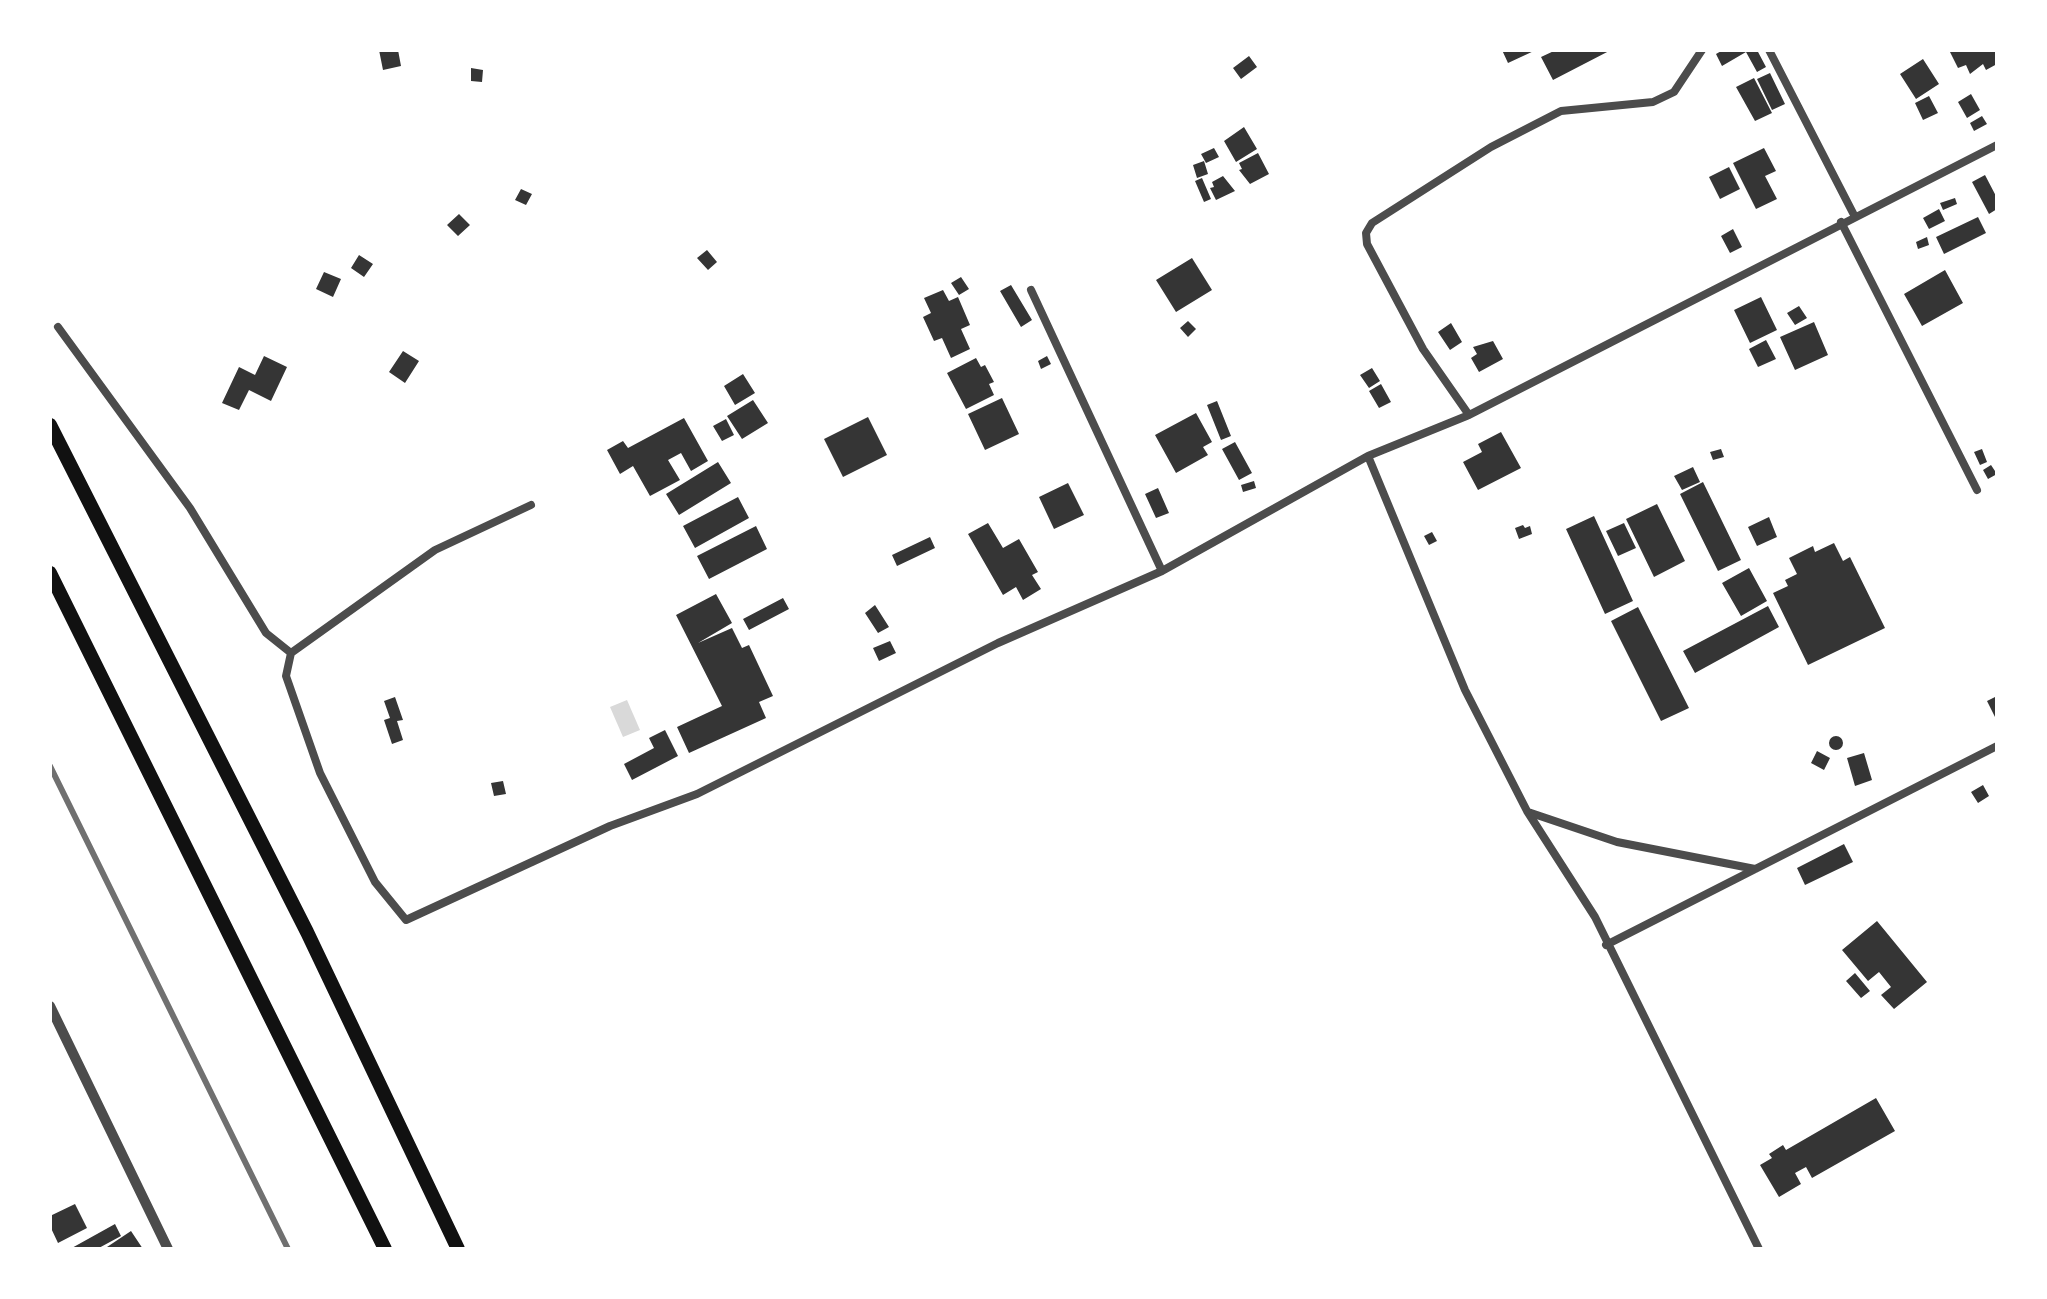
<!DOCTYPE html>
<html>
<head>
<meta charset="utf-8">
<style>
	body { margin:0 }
	#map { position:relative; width:2047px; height:1299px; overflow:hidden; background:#fff; font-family:"Zilla Slab",serif }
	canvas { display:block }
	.frame { position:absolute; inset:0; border:52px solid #fff; pointer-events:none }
</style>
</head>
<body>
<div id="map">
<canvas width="2047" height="1299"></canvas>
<div class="frame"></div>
</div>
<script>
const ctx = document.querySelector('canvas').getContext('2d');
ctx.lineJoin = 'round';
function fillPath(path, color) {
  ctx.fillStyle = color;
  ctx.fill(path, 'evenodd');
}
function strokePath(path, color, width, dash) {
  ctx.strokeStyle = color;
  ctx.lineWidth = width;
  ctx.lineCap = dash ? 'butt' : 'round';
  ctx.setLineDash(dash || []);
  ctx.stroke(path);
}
fillPath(new Path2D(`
	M627,700L640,730L623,737L610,707Z`), '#d9d9d9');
fillPath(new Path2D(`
	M379,50H398L401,66L383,70Z
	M1502,50H1536L1508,63Z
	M1556,50H1611L1553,80L1541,57Z
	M1723,50H1757L1766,67L1757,72L1746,52L1722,66L1716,54Z
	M1949,50H1997V64L1986,70L1983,64L1970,74L1966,65L1958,68Z
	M1249,56L1257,67L1241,79L1233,68Z
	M1923,59L1939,84L1916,99L1900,74Z
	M471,68L483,70L482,82L471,81Z
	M1770,73L1785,104L1772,110L1757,79Z
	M1754,78L1772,113L1755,121L1736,87Z
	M1971,94L1980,110L1967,118L1958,102Z
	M1929,96L1938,113L1923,120L1915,103Z
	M1982,116L1987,124L1974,131L1970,123Z
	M1244,127L1257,149L1236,162L1224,141Z
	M1214,148L1219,157L1206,163L1201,154Z
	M1764,148L1776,171L1765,176L1777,199L1756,209L1733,163Z
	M1258,153L1269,174L1250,184L1239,170L1242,169L1239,163Z
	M1204,161L1208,174L1197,178L1193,165Z
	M1729,167L1740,189L1720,199L1709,177Z
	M1985,175L1997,198V209L1989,214L1972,182Z
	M1223,176L1235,191L1216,200L1210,188L1214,187L1212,182Z
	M1202,178L1211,199L1204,202L1195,181Z
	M521,189L532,194L526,205L515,200Z
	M1955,198L1957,204L1943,210L1940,203Z
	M1939,209L1945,221L1929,229L1923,218Z
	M459,214L470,225L458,236L447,225Z
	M1978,217L1986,233L1944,254L1936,237Z
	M1733,229L1742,247L1730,253L1721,236Z
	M1927,237L1929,245L1918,249L1916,242Z
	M707,250L717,262L708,270L697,258Z
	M359,255L373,264L364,277L351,268Z
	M1192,258L1212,290L1176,312L1156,280Z
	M1945,270L1963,303L1922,326L1904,294Z
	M324,272L341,279L333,297L316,289Z
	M961,277L969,289L959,295L951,283Z
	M1011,285L1032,320L1021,327L1000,291Z
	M943,290L949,301L958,297L970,325L961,329L970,349L951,358L942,338L934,341L923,317L931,313L924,298Z
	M1761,297L1777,330L1750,343L1734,310Z
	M1799,306L1807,318L1795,325L1787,313Z
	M1188,321L1196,329L1188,337L1180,328Z
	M1814,322L1828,355L1795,370L1780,337Z
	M1451,323L1462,342L1450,350L1438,332Z
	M1766,340L1776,359L1758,367L1749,349Z
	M1493,341L1503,359L1479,372L1471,358L1477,354L1473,347Z
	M403,351L419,361L405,383L389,372Z
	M264,356L287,367L271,401L249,390L239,410L222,403L239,367L255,375Z
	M1047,356L1051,364L1041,369L1038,361Z
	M976,358L981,367L985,365L994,382L989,384L994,395L966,409L947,373Z
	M1372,368L1380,381L1369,388L1360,375Z
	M743,374L755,393L735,405L724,386Z
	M1381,384L1391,402L1379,408L1369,391Z
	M1002,398L1019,434L985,450L968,414Z
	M753,400L768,423L742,439L727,416Z
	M1217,401L1231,436L1221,440L1207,405Z
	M1196,413L1212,442L1203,447L1208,455L1176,473L1155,435Z
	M868,417L887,455L843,477L824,439Z
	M684,418L708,461L691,471L681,453L668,460L680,480L650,496L633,466L620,474L607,450L623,441L628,448Z
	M726,419L734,435L722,441L713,426Z
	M1501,432L1521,468L1478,490L1463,462L1482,452L1478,444Z
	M1235,442L1252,473L1239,480L1222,449Z
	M1721,449L1724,457L1713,460L1710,452Z
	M1982,449L1987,462L1980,465L1974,452Z
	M718,462L731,483L679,515L666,494Z
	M1991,465L1997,474L1988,479L1983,470Z
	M1693,467L1700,482L1682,490L1674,476Z
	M1254,481L1256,488L1243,492L1241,485Z
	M1703,482L1741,560L1718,571L1680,494Z
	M1068,483L1084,515L1054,529L1039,497Z
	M1158,488L1169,513L1156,518L1145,494Z
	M738,497L749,518L695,548L683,526Z
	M1657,504L1685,561L1654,577L1626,519Z
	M1594,516L1633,601L1605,614L1566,529Z
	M1769,517L1777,537L1757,546L1748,527Z
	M988,523L1003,548L1019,539L1038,572L1032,575L1041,589L1023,600L1016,587L1003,595L968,534Z
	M1624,523L1636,548L1618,556L1606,531Z
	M1523,525L1525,528L1530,526L1532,534L1519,539L1515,528Z
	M756,526L767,549L709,579L697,556Z
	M1432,532L1437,541L1429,545L1424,536Z
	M930,537L935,548L897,566L892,555Z
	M1834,543L1843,561L1850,557L1885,628L1808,665L1773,593L1788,586L1785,580L1797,574L1789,558L1813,546L1815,552Z
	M1749,568L1767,601L1741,616L1722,583Z
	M716,594L732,623L698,643L732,628L742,648L749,645L773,696L759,702L766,718L689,753L677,727L722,706L676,615Z
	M783,598L789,609L749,630L743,619Z
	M875,605L889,627L878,633L865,613Z
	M1768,606L1779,627L1695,673L1683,651Z
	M1638,607L1689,708L1661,721L1611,621Z
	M890,641L896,653L879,661L873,648Z
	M1997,696V721L1987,701Z
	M395,697L403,720L397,721L403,740L392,744L384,720L390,718L384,701Z
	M665,730L678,756L632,780L624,764L654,748L649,738Z
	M1829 743a7 7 0 1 1 14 0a7 7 0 1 1-14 0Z
	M1817,751L1830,758L1824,770L1811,763Z
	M1864,753L1872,780L1855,786L1847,758Z
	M503,781L506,794L494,796L491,783Z
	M1983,785L1989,796L1978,803L1971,792Z
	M1844,844L1853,862L1805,885L1797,868Z
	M1877,921L1927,982L1894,1009L1881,995L1891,987L1879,972L1868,981L1842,950Z
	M1855,973L1870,991L1861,998L1846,981Z
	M1876,1098L1895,1131L1812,1178L1806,1167L1795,1173L1801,1184L1779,1197L1760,1165L1772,1158L1769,1154L1783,1145L1786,1150Z
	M75,1204L87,1228L58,1243L50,1226V1216Z
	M115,1224L121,1236L97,1249H70Z
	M131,1231L143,1249H104Z`), '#353535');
strokePath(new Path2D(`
	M1769,50L1854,215
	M1841,222L1977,490
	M1031,290L1162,571
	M58,327L190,508L266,633L291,653L435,550L531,505
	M1469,415L1423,349L1367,244L1366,233L1372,223L1491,147L1561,111L1653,102L1674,92L1702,50
	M1368,456L1465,690L1527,811L1595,917L1759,1249
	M291,653L286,676L320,773L375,882L406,920L610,826L697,794L998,643L1162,571L1368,456L1469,415L1997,145
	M1528,812L1617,842L1755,869
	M1606,945L1997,746`), '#4c4c4c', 8);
strokePath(new Path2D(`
	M50,1006L168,1249`), '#4c4c4c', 10);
strokePath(new Path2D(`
	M50,425L307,932L458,1249
	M50,573L385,1249`), '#111', 14);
strokePath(new Path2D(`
	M50,766L288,1249`), '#707070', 6);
</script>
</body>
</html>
